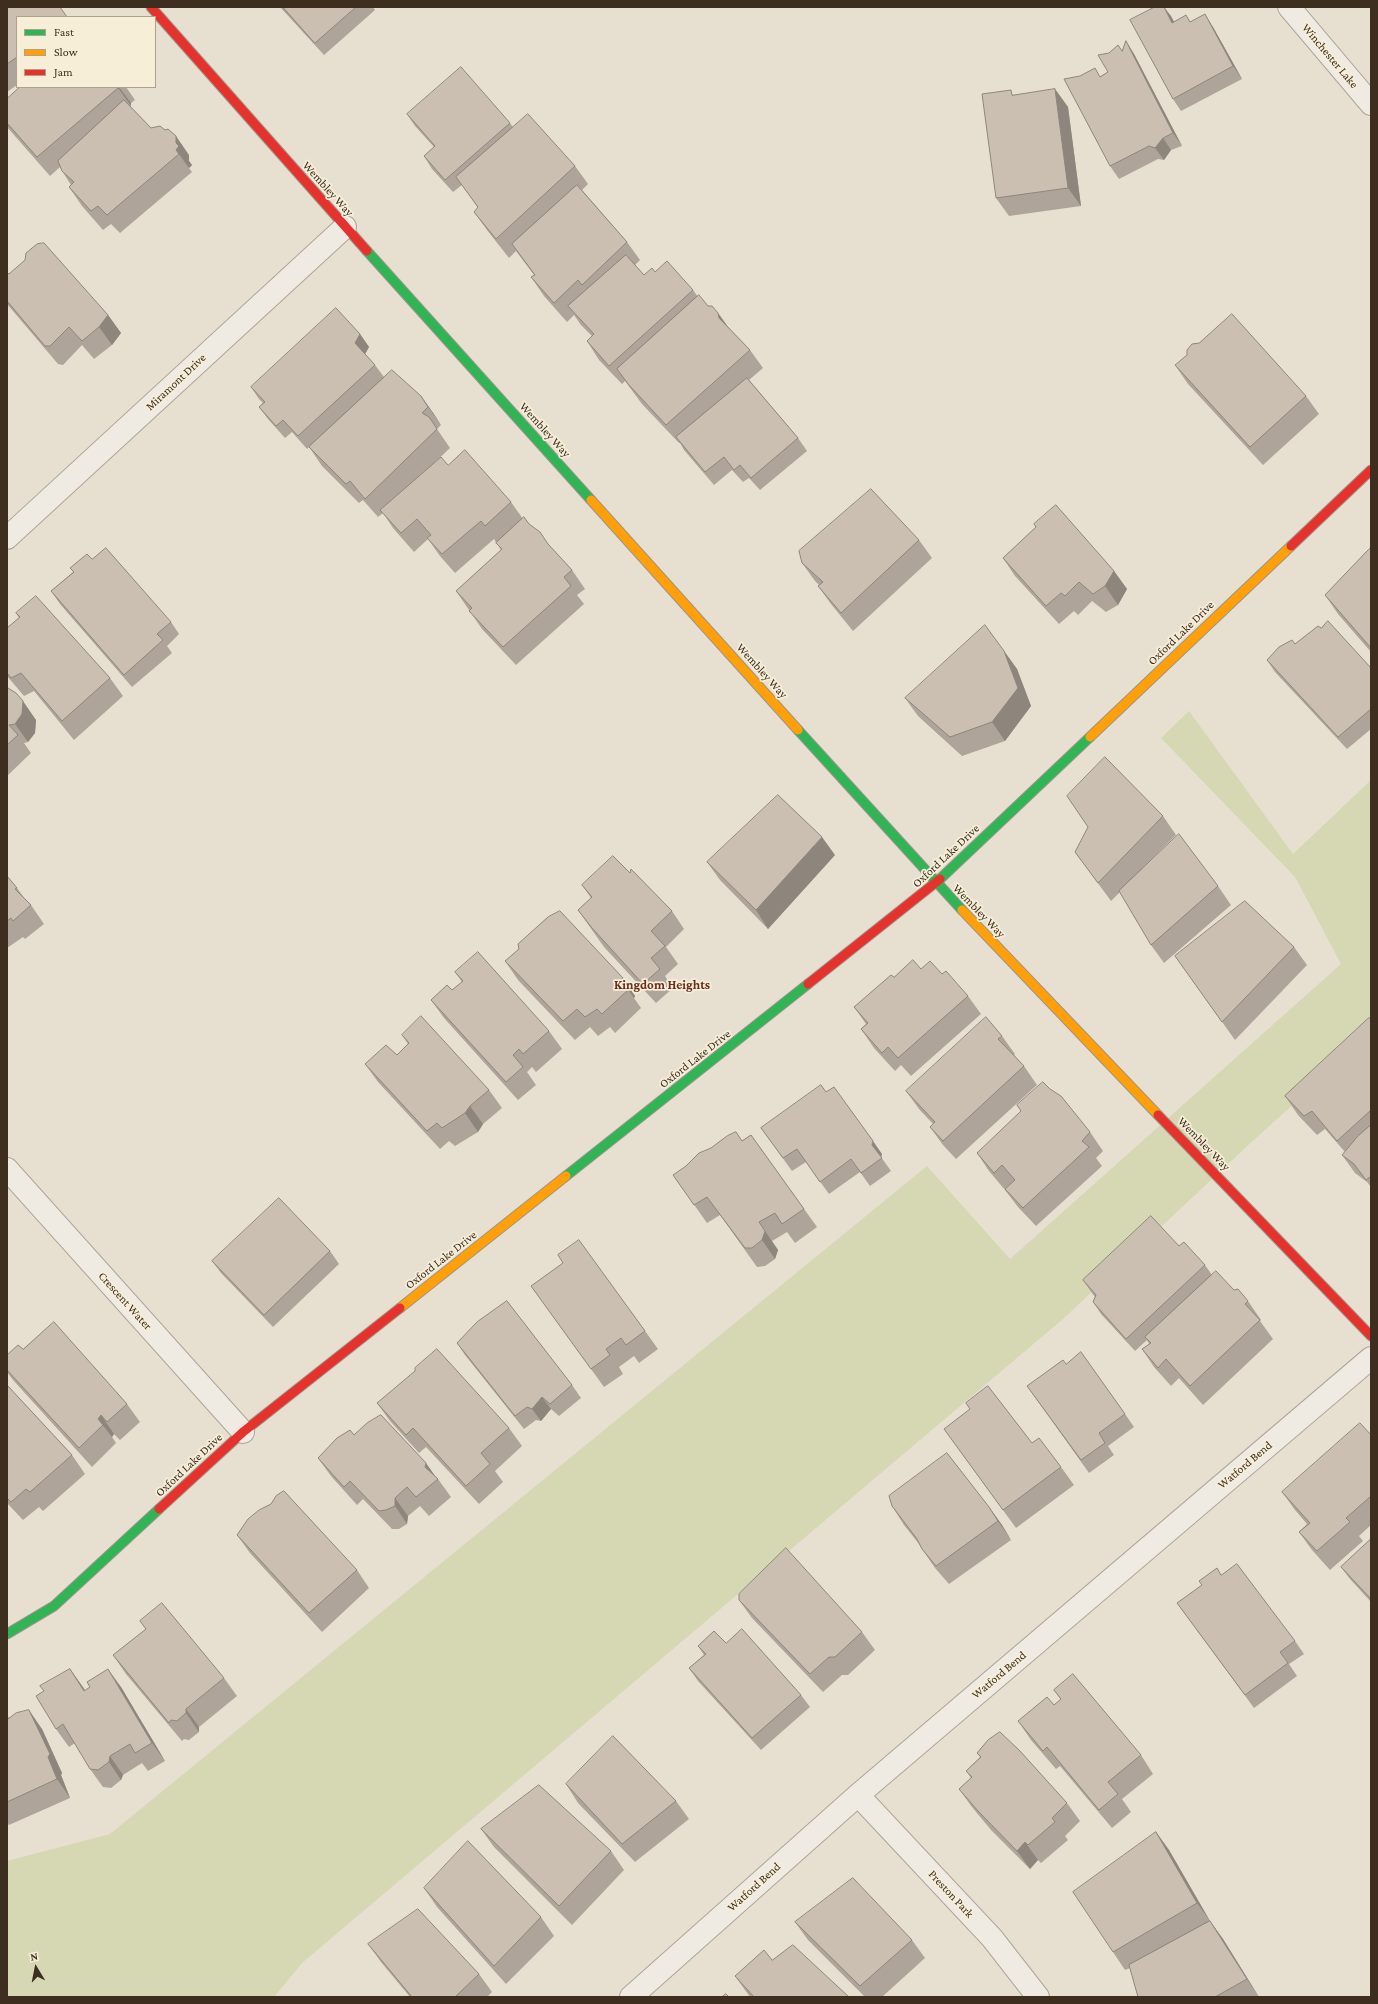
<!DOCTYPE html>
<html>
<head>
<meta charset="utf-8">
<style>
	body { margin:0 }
	#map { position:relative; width:1378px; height:2004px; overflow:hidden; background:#e7e0d1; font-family:"Crimson Pro",serif }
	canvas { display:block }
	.frame { position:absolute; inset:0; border:8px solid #3d2e20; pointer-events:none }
	.legend { position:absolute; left:16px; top:16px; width:140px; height:72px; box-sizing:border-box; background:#f7eed8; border:1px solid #ada18e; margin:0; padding:5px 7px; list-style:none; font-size:12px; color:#3d2e20 }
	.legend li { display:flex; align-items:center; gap:8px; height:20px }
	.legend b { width:20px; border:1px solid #ada18e }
	.north { position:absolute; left:16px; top:1948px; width:40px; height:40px; -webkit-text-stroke:3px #f7eed8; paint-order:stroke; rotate:350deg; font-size:11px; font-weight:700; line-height:16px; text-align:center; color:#3d2e20 }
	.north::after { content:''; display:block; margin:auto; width:14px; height:18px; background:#3d2e20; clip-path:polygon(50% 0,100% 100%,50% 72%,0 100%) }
</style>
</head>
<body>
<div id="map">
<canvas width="1378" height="2004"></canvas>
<div class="frame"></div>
<ul class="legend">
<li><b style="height:5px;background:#30b455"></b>Fast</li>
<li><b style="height:5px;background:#ff9f0a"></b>Slow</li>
<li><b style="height:5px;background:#e5322d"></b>Jam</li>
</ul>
<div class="north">N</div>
</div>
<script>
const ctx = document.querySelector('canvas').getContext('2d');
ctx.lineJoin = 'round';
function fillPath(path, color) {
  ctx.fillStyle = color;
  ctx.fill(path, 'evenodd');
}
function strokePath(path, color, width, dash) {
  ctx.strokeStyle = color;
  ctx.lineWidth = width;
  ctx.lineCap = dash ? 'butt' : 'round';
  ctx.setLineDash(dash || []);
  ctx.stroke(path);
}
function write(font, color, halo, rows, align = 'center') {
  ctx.font = font + ' "Crimson Pro",serif';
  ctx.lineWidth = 3.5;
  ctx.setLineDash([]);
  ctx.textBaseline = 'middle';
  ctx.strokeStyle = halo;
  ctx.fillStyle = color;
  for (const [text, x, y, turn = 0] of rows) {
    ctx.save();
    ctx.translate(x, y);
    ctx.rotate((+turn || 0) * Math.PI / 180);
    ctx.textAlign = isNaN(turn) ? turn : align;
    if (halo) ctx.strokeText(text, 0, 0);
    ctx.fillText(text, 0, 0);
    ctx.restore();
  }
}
fillPath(new Path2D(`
	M1189,711L1293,854L1371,780V1034L1245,1148L1063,1319L302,1963L274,1997H7V1861L110,1834L927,1166L1010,1259L1341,964L1295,877L1161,738Z`), '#d6d7b3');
const street = new Path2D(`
	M1289,7L1371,104
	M7,538L345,227
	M7,1169L243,1432
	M858,1795L992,1938L1038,1997
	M631,1997L858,1795L1371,1358`);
const fast = new Path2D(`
	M367,251L591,500
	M798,730L962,910
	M940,879L1090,737
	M566,1176L808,984
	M7,1634L54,1606L159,1509`);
const slow = new Path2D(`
	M591,500L798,730
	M1090,737L1291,546
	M962,910L1158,1115
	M400,1308L566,1176`);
const jam = new Path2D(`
	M151,7L367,251
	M1291,546L1371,470
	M808,984L940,879
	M1158,1115L1371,1336
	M159,1509L243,1432L400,1308`);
strokePath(street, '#ada599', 24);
strokePath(fast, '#9c958a', 11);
strokePath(slow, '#9c958a', 11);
strokePath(jam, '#9c958a', 11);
strokePath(street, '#efebe3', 22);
strokePath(fast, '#30b455', 9);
strokePath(slow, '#ff9f0a', 9);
strokePath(jam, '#e5322d', 9);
fillPath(new Path2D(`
	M7,7L17,17V85L7,92Z
	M280,7H373L375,10L324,55Z
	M1155,7H1164L1174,22L1190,21L1213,27L1242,79L1181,111L1173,99Z
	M1126,41L1134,54L1182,146L1171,150L1164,160L1158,159L1119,179L1110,166L1101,76L1108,72L1122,51Z
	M20,87H126L135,100L131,103V107L151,128L189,155V161L192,165L189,168L192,172L120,233L111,224L103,230L82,206L69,187L71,185L62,171L60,167L50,176L7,127V99Z
	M1055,89L1068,107L1081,206L1009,216L996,198Z
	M407,114L510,123L513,127L575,166L588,184L582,190L627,242L640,260L635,265L644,275L655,272L693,290L698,297L708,306L718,313L728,327L750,350L763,368L749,380L798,438L807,451L760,490L749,478L743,482L732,470L714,485L684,450L680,443H679L642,404L625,381L622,384L599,360L587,341L592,336L581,325L574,315L567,322L544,296L531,277L534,275L516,251L509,258L487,230L474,212L478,208L462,185L453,192L432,169L424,156L434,147L415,126Z
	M7,272L9,274L108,315L121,333L112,345L94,359L82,345L63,365L58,364L7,304Z
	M360,334L369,347L365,354L375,365L384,377L421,396L441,425L437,429L450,448L431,466L448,465L511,502L523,519L529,524L572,570L585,589L577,595L584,604L516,665L482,629L456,591L501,550L494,539L455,573L440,556L428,539L414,552L393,528L383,513L378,517L363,500L359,503L322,466L309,447L338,420L307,449L292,432L285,438L268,419L259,407L263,403L259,399L251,387Z
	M1175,365L1306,396L1319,414L1263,465L1188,384Z
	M1034,524L1114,571L1127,589L1118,605L1106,612L1092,601L1078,615L1074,611L1059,624L1015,576L1003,558L1036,527Z
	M919,540L932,558L853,631L831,604L818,586L819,585L815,581L802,563Z
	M1371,548V652L1338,614L1325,595Z
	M92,559L171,622L179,634L167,646L172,653L132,687L60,604L51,591L73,572Z
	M16,613L110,678L123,696L74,740L34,691L24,696L7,676V628L19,618Z
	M1295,644L1371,668V729L1347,749L1275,672L1267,660Z
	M1004,651L1017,669L1031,706L1005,741L962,756L918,716L905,698Z
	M7,687L36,720L35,733L28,742L24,743L31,753L7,776Z
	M1163,816L1176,835L1142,869L1218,886L1231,905L1164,963L1151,945L1120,892L1111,901L1075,852Z
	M835,855L768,929L720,880L707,862Z
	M630,873L672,911L684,929L666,947L678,964L665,976L673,988L656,1003L604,947L578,910L591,898L582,885Z
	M7,876L17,888L25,899L31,905L44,924L25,939L23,937L7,948Z
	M1294,947L1307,965L1235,1040L1175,956Z
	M505,961L623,978L635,996L634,998L641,1008L615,1033L610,1027L598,1036L590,1027L575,1040L518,980Z
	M921,969L942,974L968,996L981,1014L911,1076L901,1065L895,1071L874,1048L861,1029L866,1024L854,1007L894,977Z
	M455,972L549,1031L562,1049L536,1072L532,1067L527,1072L536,1085L518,1100L444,1018L431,1000L452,990L462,982Z
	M1371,1019V1187L1367,1182L1355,1173L1342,1155L1345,1152L1325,1129L1317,1135L1298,1115L1285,1096Z
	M402,1035L489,1090L502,1108L483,1124L478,1132L455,1146L449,1141L440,1149L378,1082L365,1064L397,1055L408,1044Z
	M1002,1036L1015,1054L1014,1055L1024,1066L1037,1085L956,1159L943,1145L930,1127L933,1124L919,1109L906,1091Z
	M826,1092L882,1154L881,1157L891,1171L870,1186L860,1172L829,1194L806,1162L792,1171L761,1128Z
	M1090,1132L1103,1151L1096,1158L1102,1166L1036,1226L1018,1207L1005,1190L989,1171L977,1153Z
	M751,1135L817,1227L795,1243L787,1232L772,1241L778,1250L775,1259L765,1266L757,1267L720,1215L707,1223L673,1175L742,1141Z
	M1179,1246L1205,1265L1212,1275L1234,1290L1248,1301L1261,1320L1260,1321L1273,1339L1203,1405L1179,1378L1171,1386L1154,1367L1142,1349L1149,1344L1147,1340L1135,1351L1101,1314L1093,1302L1095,1297L1092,1293L1083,1280Z
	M330,1251L339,1264L273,1327L221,1273L212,1261Z
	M531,1286L645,1331L658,1349L639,1363L634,1356L619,1367L623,1374L604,1387Z
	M457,1343L572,1385L581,1398L559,1416L551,1409L541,1421L536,1420L524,1429L465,1355Z
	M23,1349L127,1404L140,1422L120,1440L114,1434L112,1437L116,1443L92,1467L13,1380L7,1372V1355Z
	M1066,1364L1125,1414L1134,1427L1108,1446L1114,1455L1089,1473L1027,1386Z
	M7,1385L72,1455L85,1474L43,1511L39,1507L23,1520L7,1503Z
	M377,1403L509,1428L522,1446L495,1471L503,1482L479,1504L426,1447L419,1453L390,1421Z
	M944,1429L1032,1443L1061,1467L1074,1485L1016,1528Z
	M354,1435L436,1477L438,1479L451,1497L429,1516L420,1506L408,1516L407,1524L399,1529H392L363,1499L357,1505L331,1476L318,1458Z
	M1371,1435V1525L1359,1536L1363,1541L1330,1570L1312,1550L1299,1532L1307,1524L1295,1510L1282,1492Z
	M892,1506L989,1507L1002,1525L1011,1540L949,1584L935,1568L922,1549L919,1544L904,1525Z
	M237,1535L357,1570L369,1588L322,1632L250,1553Z
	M1371,1539V1602L1350,1579L1341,1567Z
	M1221,1575L1295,1641L1304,1654L1289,1664L1297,1676L1254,1708L1177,1603Z
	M739,1600L862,1632L875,1650L848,1675H842L823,1692L752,1618Z
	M140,1621L224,1678L237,1696L199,1727V1732L189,1740L184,1739L182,1741L126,1674L113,1655L146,1629Z
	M726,1643L801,1695L810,1707L761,1750L698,1681L689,1668L704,1655L698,1646Z
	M70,1669L85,1691L121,1687L165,1761L148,1771L142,1763L123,1775L121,1780L111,1788L103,1787L90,1769L75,1743L69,1747L56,1729L44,1691Z
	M1054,1690L1141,1755L1153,1774L1122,1799L1131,1812L1112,1828L1060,1766L1056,1769L1031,1740L1018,1721L1054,1705L1061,1700Z
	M7,1715L9,1718L42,1729L62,1773L61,1775L70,1798L9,1825L7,1823Z
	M977,1753L1067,1803L1080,1821L1065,1836L1068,1840L1041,1863L1038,1860L1030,1869L991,1830L972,1807L959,1789L971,1778L966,1771L980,1757Z
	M566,1784L676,1801L689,1819L635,1862L578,1803Z
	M481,1829L611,1851L624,1870L572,1925L494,1847Z
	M1156,1832L1169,1850L1210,1921L1223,1939L1259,1997H1138L1130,1968L1125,1970L1113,1952Z
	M424,1888L541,1917L554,1936L506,1984L437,1907Z
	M795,1922L912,1940L925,1958L882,1997H865L808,1940Z
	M368,1944L479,1974L492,1992L487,1997H410L381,1962Z
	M772,1960L849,1997H750L735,1976Z`), '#afa499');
fillPath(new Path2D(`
	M1164,7L1171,16L1181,35L1172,23Z
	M1205,14L1213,27L1242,79L1233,66Z
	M1126,41L1134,54L1182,146L1173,133Z
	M118,87H119L131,103V106L118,88Z
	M1055,89L1068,107L1081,206L1068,188Z
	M176,136L189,155V161L192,165L189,168L176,150Z
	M1163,138L1171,150L1164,160L1155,148Z
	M718,313L731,331L719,318Z
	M108,315L121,333L112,345L99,327Z
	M360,334L369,347L364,356L355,343Z
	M421,396L434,414L441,425L428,407Z
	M1114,571L1127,589L1118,605L1105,586Z
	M1004,651L1017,669L1031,706L1005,741L992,722Z
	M23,701L36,720L35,733L28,742L15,724Z
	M822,837L835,855L768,929L756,910Z
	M623,978L635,996L634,998L621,980Z
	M470,1106L483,1124L478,1132L465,1113Z
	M873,1141L882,1154L881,1157L872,1145Z
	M765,1231L778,1250L775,1259L762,1240Z
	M542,1397L551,1409L541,1421L532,1409Z
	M101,1415L114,1434L112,1437L98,1419Z
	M426,1463L438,1480L425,1467Z
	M395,1498L408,1516L407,1524L395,1506Z
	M989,1507L1002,1525L1011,1540L998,1521Z
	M70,1669L83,1687L97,1710L84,1691Z
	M108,1669L121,1687L165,1761L152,1743Z
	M186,1709L199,1727V1732L186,1713Z
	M29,1710L42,1729L62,1773L61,1775L70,1798L57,1779Z
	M110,1756L123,1775L121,1780L109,1762Z
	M1156,1832L1169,1850L1210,1921L1197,1903Z
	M1025,1842L1038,1860L1030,1869L1017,1851Z
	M1210,1921L1223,1939L1259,1997L1247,1979Z`), '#8e867d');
const building = new Path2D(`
	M7,7H60L67,17H17V57L7,64Z
	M283,7H356L315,43Z
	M1155,7H1164L1172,23L1186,15L1190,22L1205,14L1233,66L1173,99L1130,20Z
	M1126,41L1173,133L1163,138L1155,148L1149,146L1110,166L1064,79L1080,76L1095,68L1100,77L1108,72L1098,55L1109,53L1118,45L1122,51Z
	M461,67L510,123L445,180L424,156L435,146L407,114Z
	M20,87H118V88L37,157L7,123V99Z
	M1055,89L1068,188L996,198L982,94L1011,90L1012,95Z
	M124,100L151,128L160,126L165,130L168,129L176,136V143L179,146L176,150L179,154L107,215L98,206L91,211L69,187L74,182L62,171L58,161Z
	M528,114L575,166L496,239L474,212L478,207L456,177Z
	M577,185L627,242L582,285L578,280L554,303L531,277L535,275L512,244Z
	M44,243L108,315L99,327L82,341L69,327L50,346H45L7,301V272L9,274L25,260L26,253L37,244Z
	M626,255L644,275L652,268L655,272L667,261L693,290L609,366L587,341L594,334L568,306Z
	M699,295L708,306H712L718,313L719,318L750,350L666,425L629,385L617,369Z
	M336,308L360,334L355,343L375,365L298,436L283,420L276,426L259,407L265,402L251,387Z
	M1232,314L1306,396L1250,447L1175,365L1187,355V350L1192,344L1199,343Z
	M392,370L421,396L428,407L422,413L429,417L437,429L365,499L350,481L346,484L309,447Z
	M747,378L798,438L751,478L740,465L734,470L724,457L705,472L676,437Z
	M465,450L511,502L485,526L481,521L442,554L427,538L431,535L417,519L401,533L380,510L441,457L448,465Z
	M871,489L919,540L841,613L818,586L823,582L802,563L799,551Z
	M1056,505L1114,571L1105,586L1093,594L1079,582L1065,596L1061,593L1046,606L1003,558L1036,527L1034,524Z
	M524,517L529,524L540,532L548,544L572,570L564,577L571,586L503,647L469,611L472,608L456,591L502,549L496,543Z
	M106,548L171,622L157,634L163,640L124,675L51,591L74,572L70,568L87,554L92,559Z
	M1371,548V648L1325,595L1368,550Z
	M36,596L110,678L62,721L21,673L11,678L7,673V628L20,617L16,613Z
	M1328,621L1371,668V709L1338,737L1267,660L1279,647L1292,640L1295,644L1318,626L1321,628Z
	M985,625L1004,651L1018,688L992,722L950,737L905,698Z
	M7,687L8,688L16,693L23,701L22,714L15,724L9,725L18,735L7,745Z
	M1105,757L1163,816L1098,883L1075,852L1088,827L1067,796Z
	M778,795L822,837L756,910L707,862Z
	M1179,834L1218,886L1151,945L1119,891Z
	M613,856L630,873L631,869L672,911L651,931L665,946L651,958L660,969L643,984L592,928L578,910L592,897L582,885Z
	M7,876L17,888L15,889L31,905L13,921L11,918L7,921Z
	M1245,901L1294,947L1222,1022L1175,956Z
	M560,911L623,978L621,980L628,990L602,1014L597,1009L585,1017L577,1009L563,1021L505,961L519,949L518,944L548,917Z
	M478,952L549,1031L523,1054L519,1049L513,1055L523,1067L506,1082L431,1000L447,985L452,990L463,981L455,972Z
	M913,960L921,969L930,961L942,974L946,971L968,996L898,1058L888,1047L882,1053L861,1029L868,1023L854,1007L891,975L894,977Z
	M421,1016L489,1090L470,1106L465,1113L442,1128L437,1123L427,1131L365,1064L386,1045L397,1055L409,1043L402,1035Z
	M986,1017L1002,1036L998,1039L1024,1066L943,1141L930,1127L935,1122L906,1091Z
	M1369,1018L1371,1019V1110L1337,1141L1312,1111L1304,1116L1285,1096Z
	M1043,1082L1050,1089L1061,1096L1090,1132L1082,1141L1089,1147L1023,1208L1005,1189L1015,1180L1002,1165L994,1173L977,1153L1021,1111L1017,1105Z
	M821,1085L826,1092L834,1087L873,1141L872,1145L882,1158L861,1173L851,1159L820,1182L797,1149L783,1158L761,1128Z
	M1371,1125V1176L1366,1180L1354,1164L1342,1155L1358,1136Z
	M736,1132L742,1141L751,1135L804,1209L782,1224L775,1213L759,1222L765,1231L762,1240L752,1248H745L707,1197L694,1205L673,1175L686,1166L699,1153L711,1148L727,1136Z
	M279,1198L330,1251L264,1315L212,1261Z
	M1151,1216L1179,1246L1184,1242L1205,1265L1126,1339L1093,1302L1096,1295L1083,1280Z
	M579,1240L645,1331L626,1345L621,1338L606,1349L610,1355L591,1369L531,1286L563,1263L558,1255Z
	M1216,1271L1234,1290L1238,1289L1248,1301L1245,1304L1260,1320L1190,1386L1166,1359L1158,1368L1142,1349L1151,1343L1145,1337Z
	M507,1301L572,1385L550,1404L542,1397L532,1409L527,1407L515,1416L457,1343L477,1322Z
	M54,1322L127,1404L107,1422L101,1415L98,1419L103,1425L79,1448L7,1370V1355L18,1345L23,1349Z
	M437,1349L509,1428L481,1453L490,1464L466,1486L413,1428L406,1435L377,1403L415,1371V1368Z
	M1081,1352L1125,1414L1099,1433L1105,1443L1081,1460L1027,1386L1063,1360L1066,1364Z
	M7,1385L72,1455L30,1492L26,1489L11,1502L7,1498Z
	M988,1386L1032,1443L1039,1438L1061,1467L1003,1510L944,1429L970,1409L966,1403Z
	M381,1415L426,1463L425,1467L438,1479L416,1497L407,1487L395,1498V1506L386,1510L379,1511L350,1481L344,1487L318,1458L337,1438L350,1430L354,1435L367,1423Z
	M1360,1423L1371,1435V1496L1346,1518L1350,1522L1317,1551L1299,1532L1310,1523L1282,1492Z
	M947,1453L989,1507L998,1521L936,1566L922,1549L917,1539L892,1506L889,1496Z
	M284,1491L357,1570L309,1613L237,1535L248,1519L259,1510L271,1504L276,1496Z
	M1371,1539V1599L1341,1567Z
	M786,1548L862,1632L835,1657H829L810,1674L739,1600V1594Z
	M1237,1564L1295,1641L1280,1652L1288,1663L1245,1695L1177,1603L1202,1585L1199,1581L1217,1568L1221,1575Z
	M162,1603L224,1678L186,1709V1713L177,1721L171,1720L169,1723L113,1655L146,1629L140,1621Z
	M742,1629L801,1695L752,1738L689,1668L706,1654L698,1646L714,1631L726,1643Z
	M70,1669L84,1691L90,1687L87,1682L108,1669L152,1743L135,1753L130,1744L110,1756L109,1762L98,1770L90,1769L63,1724L56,1729L36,1696L44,1691L40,1686Z
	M1073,1674L1141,1755L1108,1782L1118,1794L1099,1810L1047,1747L1043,1751L1018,1721L1047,1697L1054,1705L1061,1699L1054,1690Z
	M29,1710L50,1754L48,1757L57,1779L7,1802V1717L8,1719L16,1713Z
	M1000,1732L1020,1751L1067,1803L1052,1818L1055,1822L1028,1845L1025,1842L1017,1851L978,1811L959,1789L972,1777L966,1771L981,1757L977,1753L988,1740Z
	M613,1736L676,1801L622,1844L566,1784Z
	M539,1785L611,1851L559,1906L481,1829Z
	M1156,1832L1197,1903L1113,1952L1073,1892Z
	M468,1841L541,1917L494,1966L424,1888Z
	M853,1878L912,1940L860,1986L795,1922Z
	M418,1909L479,1974L455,1997H412L368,1944Z
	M1210,1921L1247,1979L1215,1997H1138L1129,1965Z
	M793,1945L849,1997H754L735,1976L764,1950L772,1960Z
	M726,1994L729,1997H722Z`);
fillPath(building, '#cbbfb2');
strokePath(building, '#8e867d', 1);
write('12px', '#3d2e20', '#f7eed8', [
	["Winchester Lake",1330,56,50],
	["Wembley Way",328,189,48],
	["Miramont Drive",176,382,-43],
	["Wembley Way",545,430,48],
	["Oxford Lake Drive",1181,633,-44],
	["Wembley Way",762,671,48],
	["Oxford Lake Drive",946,856,-43],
	["Wembley Way",979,911,46],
	["Oxford Lake Drive",695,1059,-38],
	["Wembley Way",1204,1144,46],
	["Oxford Lake Drive",441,1260,-38],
	["Crescent Water",125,1301,48],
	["Oxford Lake Drive",189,1465,-43],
	["Watford Bend",1245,1465,-40],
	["Watford Bend",999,1675,-40],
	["Watford Bend",754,1887,-42],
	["Preston Park",951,1894,47]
]);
write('bold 13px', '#6b2e1e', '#f7eed8', [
	["Kingdom Heights",662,985]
]);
</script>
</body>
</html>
